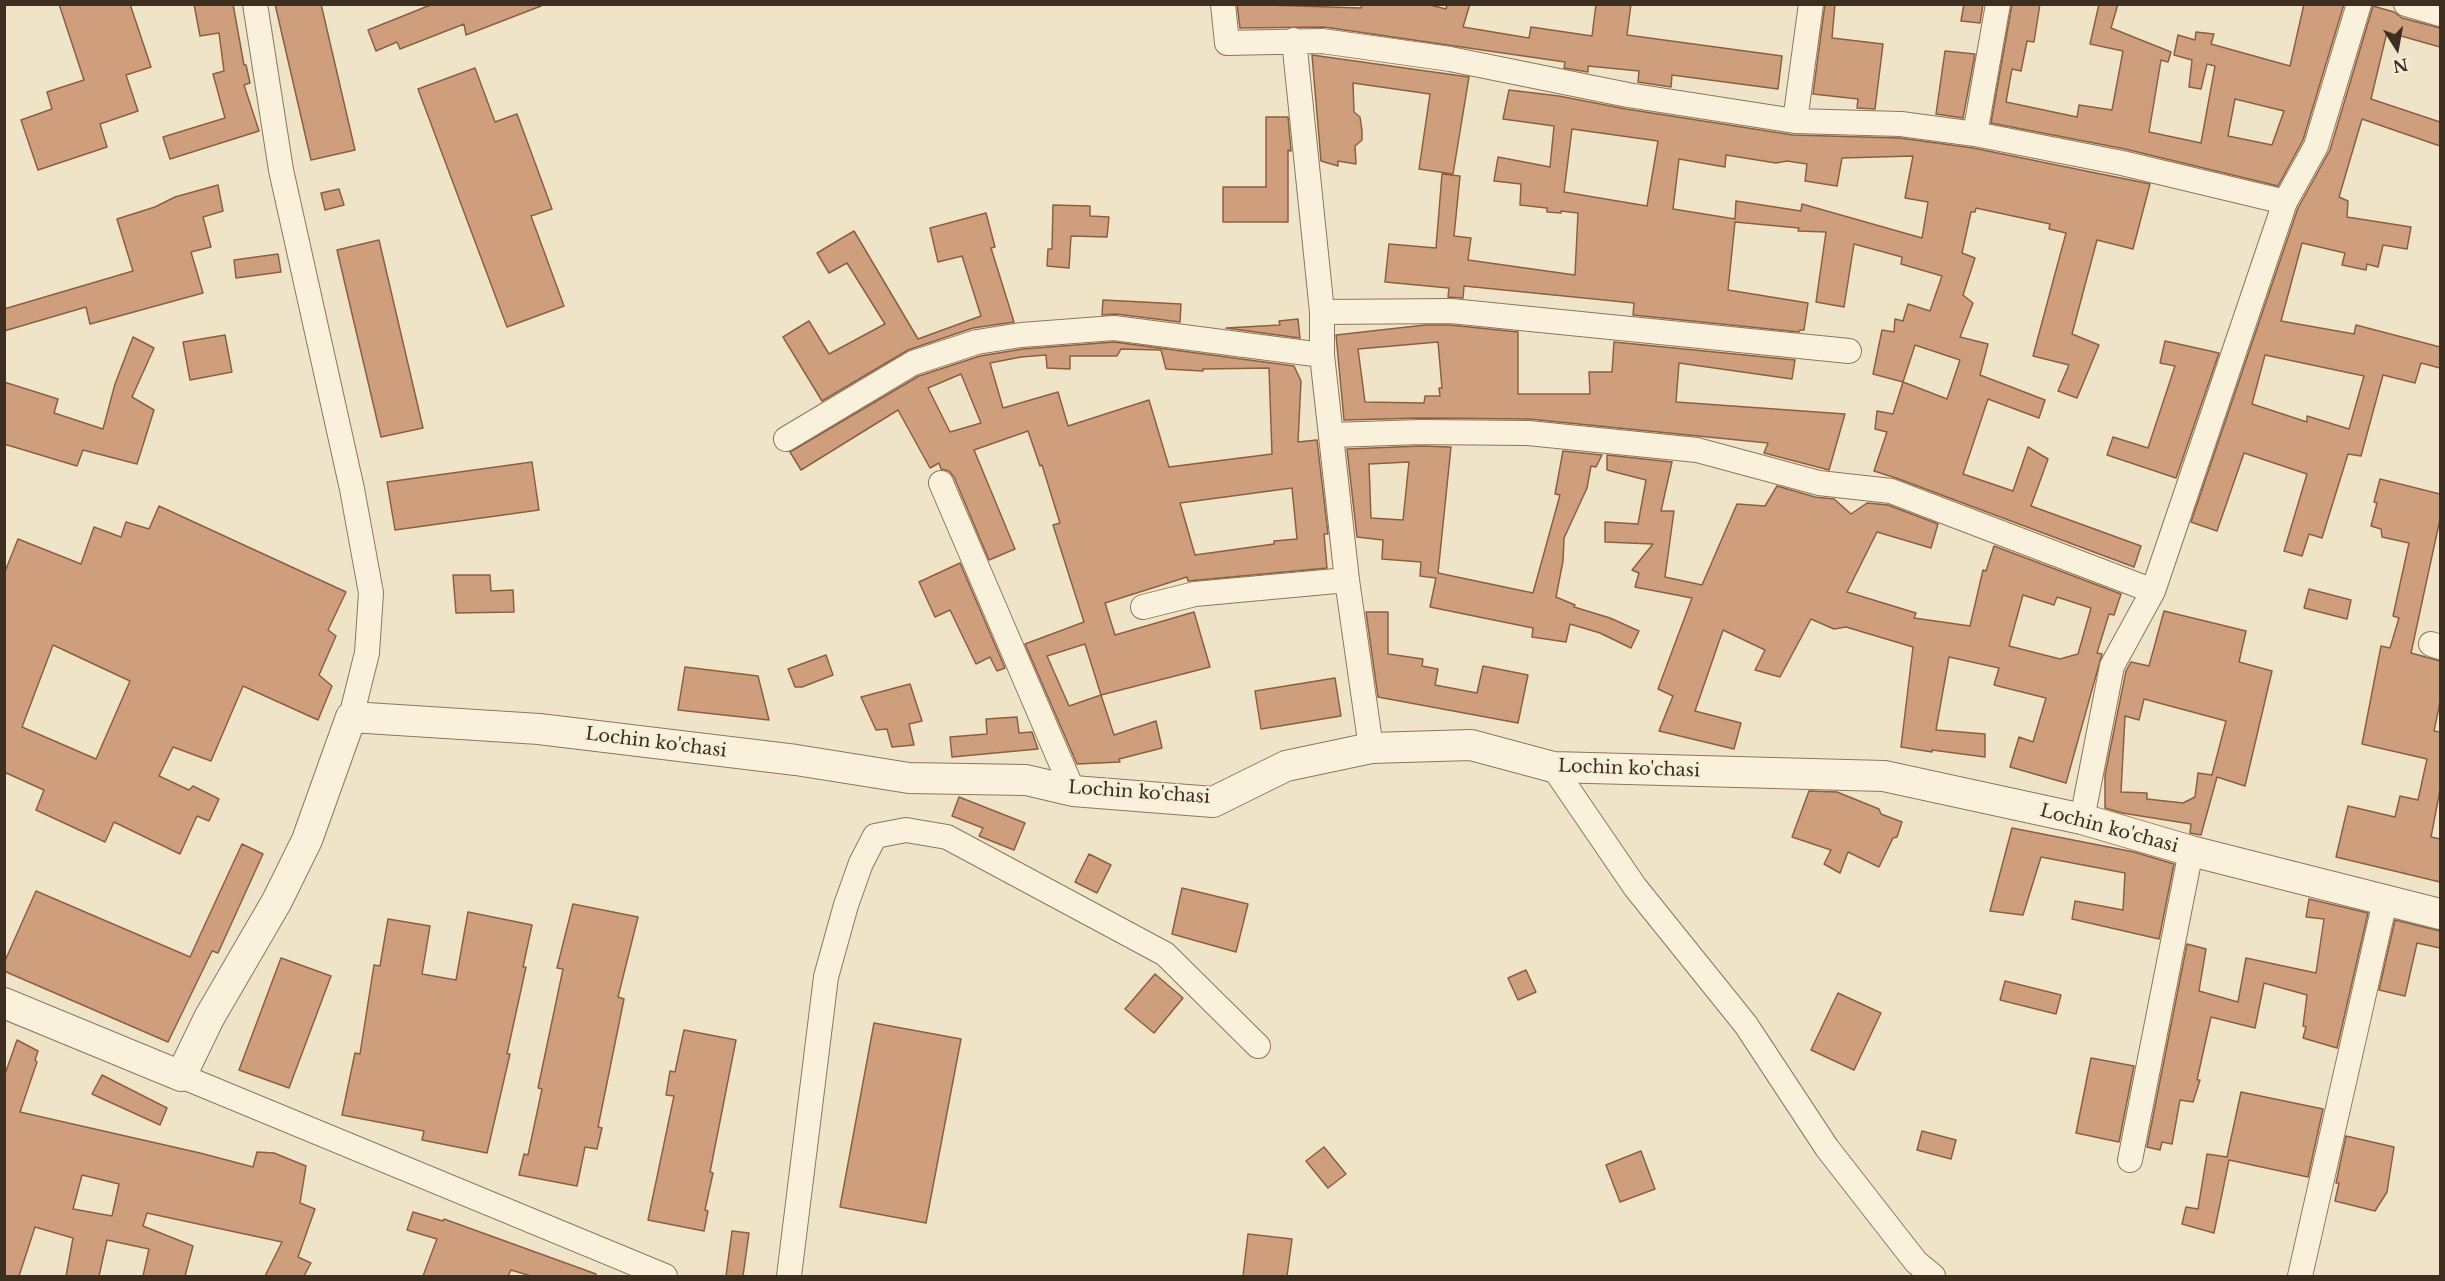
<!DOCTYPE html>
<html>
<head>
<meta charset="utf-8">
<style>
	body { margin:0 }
	#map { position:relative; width:2445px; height:1281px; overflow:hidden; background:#f0e4c8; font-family:"Libre Baskerville",serif }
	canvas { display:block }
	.frame { position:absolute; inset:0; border:6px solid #3d2e20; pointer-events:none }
	.north { position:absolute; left:2367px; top:18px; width:60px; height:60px; -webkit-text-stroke:4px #f7eed8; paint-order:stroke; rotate:169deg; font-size:16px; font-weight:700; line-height:24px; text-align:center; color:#3d2e20 }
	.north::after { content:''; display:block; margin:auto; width:21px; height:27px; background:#3d2e20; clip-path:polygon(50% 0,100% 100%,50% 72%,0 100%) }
</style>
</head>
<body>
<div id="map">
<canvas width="2445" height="1281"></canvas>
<div class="frame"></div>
<div class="north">N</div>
</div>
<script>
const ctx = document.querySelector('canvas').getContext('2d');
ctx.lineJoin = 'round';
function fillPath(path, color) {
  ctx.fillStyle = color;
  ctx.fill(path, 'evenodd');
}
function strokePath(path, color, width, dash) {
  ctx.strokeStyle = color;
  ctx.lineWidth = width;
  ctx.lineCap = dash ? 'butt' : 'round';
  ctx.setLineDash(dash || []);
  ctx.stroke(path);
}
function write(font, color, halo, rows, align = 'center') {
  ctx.font = font + ' "Libre Baskerville",serif';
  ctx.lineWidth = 4.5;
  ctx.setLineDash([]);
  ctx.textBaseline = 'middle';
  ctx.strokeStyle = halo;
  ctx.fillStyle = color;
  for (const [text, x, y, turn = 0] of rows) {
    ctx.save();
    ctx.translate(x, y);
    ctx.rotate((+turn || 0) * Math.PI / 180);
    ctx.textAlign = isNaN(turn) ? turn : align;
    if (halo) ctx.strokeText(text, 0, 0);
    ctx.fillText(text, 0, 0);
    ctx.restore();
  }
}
const building = new Path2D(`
	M59,4H130L151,67L126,75L138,111L100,124L107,147L38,170L21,120L52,109L47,92L84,80Z
	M194,4H233L244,65H246L250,83L244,85L259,131L170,159L163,137L225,118L213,74L224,71L219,33L200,36Z
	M275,4H321L355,150L311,160Z
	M433,4H541V6L466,35L464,24L400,49L397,42L376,51L368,30Z
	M1237,4L1361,8L1362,4H1426L1446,9L1447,4H1470L1463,27L1529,38L1531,27L1592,36L1596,4H1631L1627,35L1782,56L1778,89L1672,75L1671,87L1638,82L1639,71L1588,66V72L1564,68L1565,62L1324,27L1240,28Z
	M1825,4H1835L1832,38L1883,44L1875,109L1857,108L1858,99L1813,94Z
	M1964,4H1983L1980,23L1961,21Z
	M2012,4H2040L2034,42L2027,41L2021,71L2012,69L2006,102L2077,117L2079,105L2112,110L2123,51L2090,44L2099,4H2118L2111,28L2171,52L2168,62L2161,60L2149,132L2201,143L2215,66L2207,64L2201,89L2189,87L2192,60L2174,55L2178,35L2195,40L2196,32L2214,34L2211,44L2290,66L2304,4H2344L2303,140L2278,186L2125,149L1991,123ZM2235,99L2284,111L2272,145L2228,136Z
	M2373,6L2394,12L2402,18L2440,28V47L2387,32L2371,99L2440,122V146L2362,119L2339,197L2348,201L2347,217L2411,227L2407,249L2383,245L2378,267L2367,264L2366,270L2342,265L2345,253L2302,243L2281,321L2354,334L2356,325L2440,347V368L2421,363L2415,383L2383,375L2361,456L2348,454L2322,538L2309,534L2302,556L2284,551L2307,474L2244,453L2217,531L2191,522L2298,208L2330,150ZM2265,355L2364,376L2349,429L2307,416V422L2252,404Z
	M1945,51L1975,54L1963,118L1936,114Z
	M1312,55L1469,77L1453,174L1419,169L1430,94L1353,83L1354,112L1360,117L1362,131V140L1355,146L1356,164L1338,161V166L1321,161Z
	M475,68L495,122L517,114L552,209L531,216L564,306L507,327L418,89Z
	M1509,90L1559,96L1626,109L1793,135L1900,138L1973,148L2150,184L2133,249L2097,240L2072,334L2099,345L2077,398L2058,391L2069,365L2033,356L2066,233L2049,229L2050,224L1976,208L1975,212H1971L1962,253L1975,258L1963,295L1973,303L1960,337L1988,344L1980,375L2045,400L2039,418L1988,399L1963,474L2013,491L2028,447L2048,459L2031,506L2141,546L2134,567L1896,478L1874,471L1887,432L1875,429L1877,411L1893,414L1903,382L1873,374L1882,330L1894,332L1895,319L1903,321L1908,304L1930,311L1942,276L1901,264L1902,257L1854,244L1844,307L1816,302L1826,232L1798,231L1799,228L1735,222L1728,290L1808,303L1804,330H1800L1799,332L1633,315L1634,303L1464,286L1463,298L1448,297L1449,288L1385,282L1389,244L1436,248L1442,174L1460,176L1454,236L1471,238L1468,260L1575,275L1578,213L1561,211V213L1547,212V208L1520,205L1521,184L1494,181L1498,157L1550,167L1554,126L1503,119ZM1572,129L1658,141L1647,206L1564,192ZM1726,155L1776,163L1787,161L1807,164L1805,181L1837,186L1842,158L1913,156L1905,198L1928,202L1922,238L1802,204L1801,211L1736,201L1735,219L1673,209L1679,159L1725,167ZM1915,345L1960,360L1947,399L1903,382Z
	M1266,117H1288L1291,151L1288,150V222H1223V187H1266Z
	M218,185L223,211L203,217L211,247L191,252L203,293L90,324L86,307L4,331V309L133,271L117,219L155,207L175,197Z
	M339,189L344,205L325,210L321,193Z
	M1053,205L1090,206V216L1109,217L1107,237L1071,236L1069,268L1047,266L1048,249H1052Z
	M986,213L995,247L991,248L1014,322L973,328L908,350L822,401L783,337L809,321L829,354L885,324L847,263L829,273L817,253L854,231L918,339L981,316L962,256L938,262L930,228Z
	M379,240L423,428L381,437L337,250Z
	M278,254L281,272L236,278L234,260Z
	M1103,300L1181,304L1180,322L1116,314L1102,315Z
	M1298,319L1300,338L1226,328L1280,325L1279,321Z
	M1425,325H1450L1518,332V394H1590L1589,372H1612L1614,342L1795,360L1792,379L1679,363L1676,402L1845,414L1829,470L1764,453L1768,443L1529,419L1421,418L1344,420L1336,335ZM1438,342L1442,388H1439L1440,396H1425L1424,403L1365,402L1358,349Z
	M225,335L232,372L190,380L183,342Z
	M133,337L154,348L132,397L154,410L137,464L83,450L77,466L4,444V382L58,399L54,413L103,429L115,384Z
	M2165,341L2219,353L2176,478L2107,455L2113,437L2148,448L2175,366L2160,363Z
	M1114,342L1294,366L1301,381L1298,442L1317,440L1328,534H1324L1327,568L1188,581L1187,577L1105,603L1115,635L1194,612L1210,667L1101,695L1114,735L1156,721L1162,748L1119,759L1120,762L1077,764L1025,644L1084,622L1053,525L1060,523L1042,465L1040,466L1028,431L974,450L1015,549L989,560L954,477L949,471L941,469L939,463L930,468L898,410L801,470L790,452L919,376L980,356L1023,349ZM1121,349L1161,350L1166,369L1203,371V369L1269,368L1272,454L1169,467L1149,400L1068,426L1058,392L1003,408L990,363L1021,357L1046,355L1047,368L1070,369V356H1117ZM961,374L981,423L950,432L928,388ZM1292,488L1297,539L1274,541V544L1195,555L1180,503ZM1085,644L1101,695L1069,706L1047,656Z
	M1421,446L1451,447L1438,573L1533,593L1560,495L1555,494L1563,451L1602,455L1596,467L1591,466L1587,488L1564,538L1563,561L1556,597L1575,605L1574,607L1610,618L1639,631L1631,648L1600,633L1570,624L1566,642L1532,637L1533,628L1430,607L1436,578L1420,576L1421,562L1382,559L1383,540L1357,537L1347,449ZM1409,462L1403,520L1371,518L1369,464Z
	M1607,455L1672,462L1661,511H1674L1665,577L1702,585L1737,504L1765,506L1777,486L1815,497L1834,499L1851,514L1867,503L1888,505L1938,524L1931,548L1877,532L1847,592L1916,613L1914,618L1970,626L1983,570L1986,571L1994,546L2121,594L2114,615L2109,614L2097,653L2102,654L2066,783L2010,767L2019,737L2033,742L2046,698L1994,685L1999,668L1949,657L1936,730L1985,734V757L1932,750V752L1901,747L1913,647L1846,627L1834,629L1811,619L1780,677L1755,670L1765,650L1723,630L1695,711L1741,723L1734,749L1659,731L1673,696L1658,689L1692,598L1635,587L1639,573L1632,570L1653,544L1605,542V522L1638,524L1646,480L1607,470ZM2023,595L2054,605L2057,597L2091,608L2078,654L2060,659L2009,646Z
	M532,462L539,510L395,530L387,482Z
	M2380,479L2440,494V519L2411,653L2440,661V702L2434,731L2440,732V790L2431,837L2440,839V882L2336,857L2348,806L2395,817L2400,796L2418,800L2427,759L2362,744L2381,646L2390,648L2399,618L2393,616L2409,543L2382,537L2381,529L2371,526L2377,503L2374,502Z
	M159,506L346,592L328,630L336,636L319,675L332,686L318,720L243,686L211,761L173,747L159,776L189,790L193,786L219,799L209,821L197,816L180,854L114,822L105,842L36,810L44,790L4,772V574L18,539L81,564L94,527L121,537L126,522L149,529ZM53,645L130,681L96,759L22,727Z
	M960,563L1005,668L997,671L990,657L976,664L950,610L935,617L919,582Z
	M453,575H490L491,591L513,590L514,612L456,613Z
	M2309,589L2351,600L2347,619L2304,608Z
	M2164,611L2246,631L2239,662L2272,671L2245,786L2217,777L2201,835L2190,833L2191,824L2122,813L2105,808V775L2126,671L2131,662L2149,666ZM2144,699L2226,721L2212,775L2198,773L2195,797L2183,803L2147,799V793L2121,792L2125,716L2139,720Z
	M1366,612H1388V654L1423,659L1422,666L1438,669L1435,685L1477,693L1483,666L1528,675L1518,723L1378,697Z
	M826,655L833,675L802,687H795L788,669Z
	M685,667L758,676L769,720L678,710Z
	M1335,678L1341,716L1261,729L1255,691Z
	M910,684L922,721L909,724L914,745L892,747L887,729L876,730L861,697Z
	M1017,717L1019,733L1032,732L1038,749L952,757L950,737L987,734L986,719Z
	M1809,791L1837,792L1879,809L1881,814L1902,822L1897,837L1893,838L1879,867L1848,852L1840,873L1824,864L1831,850L1792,837Z
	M959,797L1025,823L1014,850L979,836L983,828L952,816Z
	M2012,828L2134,852L2174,864L2159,939L2072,919L2075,901L2123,910L2125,873L2041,857L2023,915L1990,911Z
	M242,844L263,854L218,953L212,951L168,1042L4,971V963L36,891L190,957Z
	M1089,854L1111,865L1097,893L1075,882Z
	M1182,888L1248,904L1236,952L1172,934Z
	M2309,899L2368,913L2337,1048L2303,1038L2306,1027L2303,1026L2307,995L2264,983L2255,1028L2211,1017L2197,1080H2200L2193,1102L2180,1100L2172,1144L2162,1142L2160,1150L2147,1147L2187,944L2206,949L2199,991L2238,1002L2246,958L2316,973L2324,919L2306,917Z
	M573,904L638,917L618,997L624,999L598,1127L602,1128L597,1149L585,1147L577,1186L519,1175L524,1154L528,1155L542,1089L538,1088L563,969L557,968Z
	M468,912L532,925L523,967H526L507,1054H510L487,1153L422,1140L424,1131L342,1115L355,1053L360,1054L374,965L380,966L388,919L430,926L422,974L456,980Z
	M2395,920L2440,931V948L2417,943L2405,996L2379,990Z
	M281,958L331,976L289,1088L239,1070Z
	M1526,970L1536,992L1518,1000L1508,978Z
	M1155,974L1183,998L1154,1033L1125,1009Z
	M2005,981L2061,995L2056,1014L2000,1000Z
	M1838,993L1881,1013L1854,1070L1811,1050Z
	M874,1023L961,1039L926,1223L840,1207Z
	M684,1030L736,1040L710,1172L713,1173L705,1210L708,1211L704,1231L648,1220L674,1096L666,1095L670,1071L675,1072Z
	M17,1040L38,1051L35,1060L37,1062L20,1112L200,1153L253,1167L257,1152L274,1153L306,1166L300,1203L315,1209L298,1257L311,1263L304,1276H265L282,1242L147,1213L143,1226L193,1246L185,1276H143L149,1249L107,1240L99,1276H66L73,1238L35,1227L19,1276H4V1077ZM82,1175L119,1184L112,1216L73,1209Z
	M2091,1058L2134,1066L2119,1142L2076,1133Z
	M102,1075L167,1108L160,1125L92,1094Z
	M2241,1092L2323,1109L2308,1177L2229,1160L2214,1233L2182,1224L2186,1207L2198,1209L2207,1154L2227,1157Z
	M1922,1131L1956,1140L1951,1159L1917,1150Z
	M2346,1136L2394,1147L2387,1192L2375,1211L2335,1201L2339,1183H2336Z
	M1324,1147L1346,1174L1328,1188L1306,1161Z
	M1641,1151L1655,1189L1620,1202L1606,1165Z
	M413,1212L443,1221L444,1219L596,1274V1276H531L511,1270L508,1276H423L437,1239L407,1230Z
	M732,1231L749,1233L743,1276H726Z
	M1248,1234L1292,1239L1287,1276H1243Z`);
fillPath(building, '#cf9f7d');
strokePath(building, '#8d5f41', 1.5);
const minor = new Path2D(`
	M255,4L281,170L352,489L371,593L367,653L351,717
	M1223,4L1227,43L1322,41L1450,59L1628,95L1795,121L1901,124L1975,134L2122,163L2285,202
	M2406,4L2440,14
	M1294,40L1322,312V355L1347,580L1371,748
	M1795,121L1811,4
	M1975,134L1998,4
	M1322,312L1451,311L1849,351
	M1332,435L1421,432L1528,433L1697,450L1819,483L1891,491L2153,591
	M786,439L913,363L977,342L1021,335L1114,328L1322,355
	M941,483L1073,791
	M1143,607L1195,594L1347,580
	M2431,644L2440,647
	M1553,767L1635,887L1746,1025L1827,1148L1916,1262L1933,1276
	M2082,819L2112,666L2153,591L2285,202L2316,146L2359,4
	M181,1076L665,1276
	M2130,1160L2191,851
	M789,1276L826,977L846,905L861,863L875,836L906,830L947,837L1165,954L1258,1046
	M2300,1276L2385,901`);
const tertiary = new Path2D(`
	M4,1003L181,1076L209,1018L277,901L307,840L351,717L539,729L796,760L909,778L1026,780L1073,791L1213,802L1286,766L1371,748L1471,745L1553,767L1884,776L2082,819L2191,851L2440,914`);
strokePath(minor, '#8d765c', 26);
strokePath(tertiary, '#8d765c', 32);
strokePath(minor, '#faf1dc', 24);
strokePath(tertiary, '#faf1dc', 30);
write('18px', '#3d2e20', '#f7eed8', [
	["Lochin ko'chasi",656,743,7],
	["Lochin ko'chasi",1629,769,2],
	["Lochin ko'chasi",1139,793,4],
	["Lochin ko'chasi",2109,829,15]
]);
</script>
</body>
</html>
